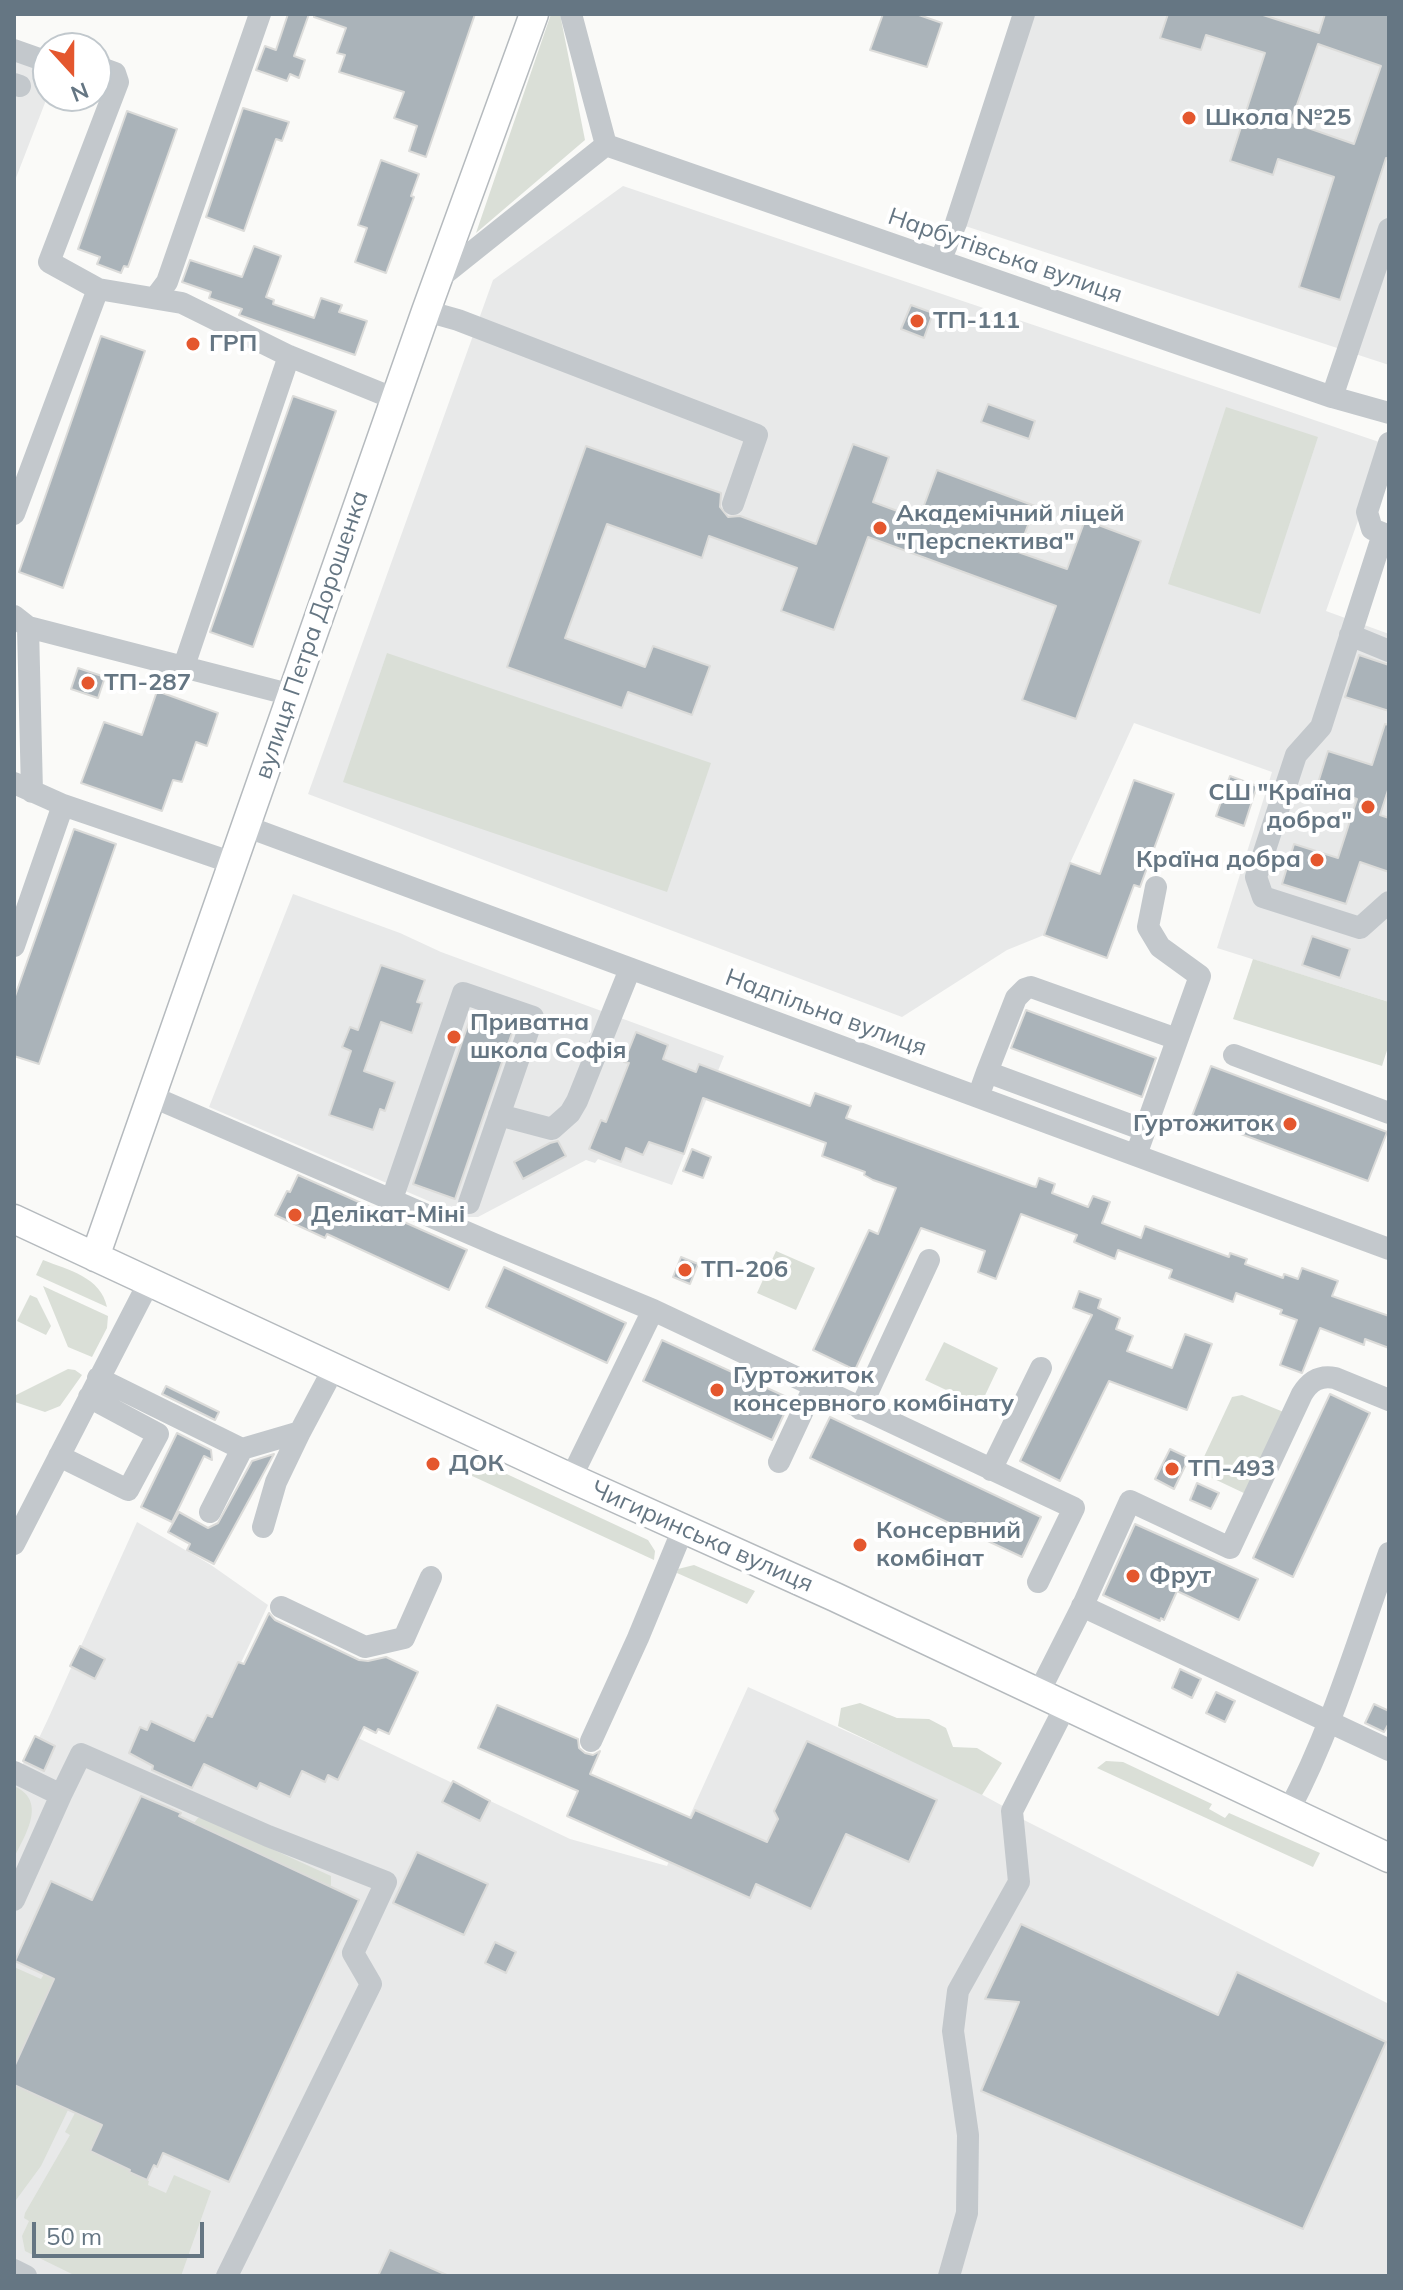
<!DOCTYPE html>
<html>
<head>
<meta charset="utf-8">
<style>
	body { margin:0 }
	#map { position:relative; width:1403px; height:2290px; overflow:hidden; background:#fafaf8; font-family:Mulish,sans-serif }
	canvas { display:block }
	.frame { position:absolute; inset:0; border:16px solid #657683; pointer-events:none }
	.north { position:absolute; left:32px; top:32px; width:80px; height:80px; box-sizing:border-box; background:#fff; border:2px solid #c1c8cd; border-radius:50%; rotate:159deg; font-size:22px; font-weight:700; line-height:32px; text-align:center; color:#657683 }
	.north::after { content:''; display:block; margin:auto; width:28px; height:36px; background:#e4572e; clip-path:polygon(50% 0,100% 100%,50% 72%,0 100%) }
	.scale { position:absolute; left:32px; top:2222px; width:172px; height:36px; box-sizing:border-box; border:4px solid #657683; border-top:0; padding-left:10px; font-size:24px; line-height:28px; white-space:nowrap; color:#657683; -webkit-text-stroke:6px #fff; paint-order:stroke }
</style>
</head>
<body>
<div id="map">
<canvas width="1403" height="2290"></canvas>
<div class="frame"></div>
<div class="north">N</div>
<div class="scale">50 m</div>
</div>
<script>
const ctx = document.querySelector('canvas').getContext('2d');
ctx.lineJoin = 'round';
function fillPath(path, color) {
  ctx.fillStyle = color;
  ctx.fill(path, 'evenodd');
}
function strokePath(path, color, width, dash) {
  ctx.strokeStyle = color;
  ctx.lineWidth = width;
  ctx.lineCap = dash ? 'butt' : 'round';
  ctx.setLineDash(dash || []);
  ctx.stroke(path);
}
function write(font, color, halo, rows, align = 'center') {
  ctx.font = font + ' Mulish,sans-serif';
  ctx.lineWidth = 8;
  ctx.setLineDash([]);
  ctx.textBaseline = 'middle';
  ctx.strokeStyle = halo;
  ctx.fillStyle = color;
  for (const [text, x, y, turn = 0] of rows) {
    ctx.save();
    ctx.translate(x, y);
    ctx.rotate((+turn || 0) * Math.PI / 180);
    ctx.textAlign = isNaN(turn) ? turn : align;
    if (halo) ctx.strokeText(text, 0, 0);
    ctx.fillText(text, 0, 0);
    ctx.restore();
  }
}
fillPath(new Path2D(`
	M1024,14H1389V365L956,223Z
	M14,54L48,69V95L14,183Z
	M623,186L1385,444L1326,611L1389,634V1002L1217,948L1272,772L1134,723L1070,863L1044,935L1007,950L902,1017L308,794L493,280Z
	M293,894L400,933L441,952L724,1056L672,1185L598,1159L595,1163L586,1160L478,1217H466L209,1107Z
	M137,1522L211,1565L268,1605L239,1667L358,1738L570,1839L667,1866L748,1687L957,1781L1012,1811L1022,1819L1389,2004V2276H14V1785L35,1736L39,1738L48,1719Z`), '#e8e9e9');
fillPath(new Path2D(`
	M551,14H560L585,140L476,233Z
	M1226,407L1318,437L1260,614L1168,584Z
	M387,653L711,763L667,892L343,782Z
	M1253,959L1389,1002V1044L1382,1066L1233,1019Z
	M776,1251L815,1268L796,1310L757,1293Z
	M43,1260C68,1270 101,1277 107,1307L36,1275Z
	M43,1286L108,1316L107,1328L92,1357L68,1347Z
	M30,1295L37,1298L51,1326L46,1335L17,1321Z
	M944,1342L998,1368L980,1406L925,1380Z
	M68,1369L75,1370L82,1375L60,1406L45,1412L15,1402L16,1395Z
	M1242,1395L1286,1413L1248,1495L1210,1477L1203,1459L1232,1397Z
	M481,1462L648,1540L655,1551L654,1560L457,1469V1465Z
	M694,1565L755,1591L747,1604L677,1573L678,1569Z
	M860,1703L897,1718L929,1719L946,1728L953,1747L977,1748L1002,1763L982,1795L838,1726L841,1708Z
	M1106,1761L1123,1762L1212,1804L1209,1809L1225,1818L1229,1813L1320,1853L1313,1867L1097,1768Z
	M14,1786C48,1801 25,1835 14,1858Z
	M198,1818H204L331,1876V1886L194,1823Z
	M14,1967L41,1979L44,1974L54,1978L14,2067Z
	M16,2086L68,2110L41,2166L16,2200L14,2198V2089Z
	M75,2113L143,2143L129,2172L149,2181L148,2185L166,2193L174,2175L211,2191L181,2276H76L25,2251L22,2236L29,2221L24,2218L25,2213L70,2135L65,2132Z`), '#dadfd7');
const building = new Path2D(`
	M288,14H309L294,56L305,60L299,78L290,74L287,81L256,70L265,46L276,50Z
	M314,14H475L426,157L409,151L417,126L394,118L404,92L339,72L345,55L337,53L346,28L314,17Z
	M883,14H916L942,23L927,67L870,50Z
	M1168,14H1260L1319,33L1325,14H1389V159L1386,158L1340,300L1299,287L1334,177L1278,159L1273,175L1230,161L1265,53L1206,35L1201,50L1160,38ZM1318,44L1381,66L1354,144L1291,122Z
	M243,108L289,122L282,141L276,139L244,231L206,217Z
	M127,111L177,129L128,267L124,266L121,273L97,264L100,257L78,249Z
	M381,160L419,174L411,196L414,197L386,273L355,262L367,228L358,225Z
	M254,246L281,256L266,297L274,300L273,304L314,318L321,298L342,305L339,312L367,321L355,355L239,315L242,309L209,298L211,292L182,282L190,260L242,277Z
	M911,305L933,313L924,338L901,329Z
	M101,336L145,351L63,588L19,572Z
	M293,396L336,411L253,647L210,632Z
	M988,404L1035,421L1029,439L981,422Z
	M853,444L889,457L873,502L919,519L937,470L1035,506L1018,552L1067,569L1085,520L1141,541L1076,719L1022,700L1056,606L868,537L834,630L781,611L797,568L709,536L702,558L607,524L565,638L645,667L653,646L710,666L692,715L628,692L622,708L507,667L586,446L721,493L720,507L728,517L740,516L816,544Z
	M1359,655L1389,665V711L1345,697Z
	M78,668L105,677L98,698L71,689Z
	M157,691L218,713L207,746L196,742L182,782L173,780L162,811L81,783L104,722L142,735Z
	M1385,724L1389,725V787L1380,815L1389,818V872L1360,862L1346,904L1282,884L1294,844L1338,858L1357,799L1317,786L1328,751L1372,765Z
	M1230,776L1257,786L1244,826L1216,816Z
	M1134,780L1174,794L1140,887L1134,885L1107,958L1044,935L1070,863L1100,874Z
	M74,829L116,844L39,1064L14,1056V999Z
	M1312,936L1350,949L1340,978L1302,965Z
	M381,965L425,980L417,1002L422,1003L412,1033L381,1022L364,1071L395,1082L385,1111L380,1109L373,1130L329,1115L351,1051L342,1047L350,1027L358,1030Z
	M1026,1010L1156,1058L1142,1097L1011,1048Z
	M472,1013L514,1027L455,1199L413,1184Z
	M636,1032L668,1045L663,1059L696,1072L699,1064L810,1106L815,1093L851,1106L846,1118L1032,1186L1036,1187L1039,1178L1055,1184L1052,1193L1088,1207L1093,1196L1110,1202L1102,1223L1141,1238L1145,1226L1229,1257L1230,1253L1247,1259L1245,1264L1283,1278L1284,1274L1298,1279L1302,1268L1338,1281L1332,1296L1389,1316V1348L1365,1339L1364,1345L1320,1328L1302,1373L1280,1365L1297,1320L1280,1314L1282,1310L1236,1293L1233,1302L1169,1278L1172,1270L1118,1250L1115,1259L1074,1242L1077,1235L1021,1214L996,1279L978,1272L985,1251L921,1228L855,1370L813,1350L869,1230L878,1234L896,1188L873,1180L864,1175L865,1172L822,1156L826,1143L703,1098L684,1154L649,1142L643,1155L626,1148L621,1162L589,1149L601,1120L606,1122L629,1063L624,1062Z
	M1211,1066L1387,1132L1368,1181L1192,1116Z
	M558,1141L566,1156L523,1179L514,1162L550,1143Z
	M692,1149L711,1157L703,1178L683,1171Z
	M298,1175L467,1250L449,1290L327,1234L325,1238L275,1215L287,1191L290,1192Z
	M681,1257L698,1264L690,1284L673,1277Z
	M504,1267L626,1323L607,1363L486,1307Z
	M1079,1291L1101,1299L1098,1308L1120,1318L1116,1329L1133,1336L1127,1351L1172,1368L1185,1334L1212,1344L1187,1410L1109,1381L1060,1481L1020,1461L1092,1315L1073,1308Z
	M662,1340L791,1399L772,1440L643,1381Z
	M166,1386L219,1412L215,1420L162,1394Z
	M1330,1394L1370,1413L1293,1577L1253,1558Z
	M830,1417L1041,1517L1022,1557L810,1458Z
	M177,1433L211,1450L212,1460L204,1456L172,1522L141,1507Z
	M1170,1449L1189,1458L1174,1489L1155,1479Z
	M274,1454L214,1564L187,1550L190,1544L168,1532L179,1512L208,1528L218,1523L252,1461Z
	M1197,1483L1219,1493L1211,1509L1190,1500Z
	M1135,1524L1258,1579L1239,1620L1177,1591L1164,1620L1161,1618L1160,1621L1103,1595Z
	M269,1613L275,1620L359,1660L368,1661L386,1657L418,1672L389,1734L378,1729L376,1733L364,1727L338,1780L328,1775L325,1782L302,1771L290,1797L260,1783L257,1789L204,1764L192,1788L152,1770L153,1766L129,1753L140,1727L147,1730L151,1721L194,1741L207,1715L212,1717L238,1662L244,1664Z
	M80,1646L105,1659L95,1679L70,1666Z
	M1180,1669L1201,1679L1192,1698L1172,1688Z
	M1216,1692L1235,1701L1225,1722L1206,1713Z
	M1374,1704L1389,1711V1723L1384,1732L1365,1723Z
	M497,1705L578,1739L579,1748L585,1753L593,1755L600,1751L590,1774L691,1818L695,1810L767,1842L778,1819L774,1811L807,1741L937,1800L909,1862L846,1834L811,1909L756,1884L750,1898L567,1816L578,1791L478,1748Z
	M35,1736L55,1746L44,1771L23,1761Z
	M453,1781L490,1801L480,1821L442,1802Z
	M141,1796L181,1813L179,1816L359,1900L229,2182L163,2153L157,2167L154,2165L147,2180L129,2172L130,2170L90,2151L102,2125L14,2085V2067L54,1979L15,1961L51,1881L92,1900Z
	M417,1852L488,1884L464,1935L393,1903Z
	M1021,1924L1218,2015L1237,1972L1386,2042L1303,2229L981,2091L1019,2002L985,1999Z
	M495,1942L516,1952L506,1973L485,1963Z
	M390,2250L449,2276H378Z`);
fillPath(building, '#aab3b9');
strokePath(building, '#dcdcda', 2);
const major = new Path2D(`
	M14,1219L571,1478L835,1597L1389,1858
	M95,1257L426,311L534,14`);
strokePath(major, '#b5babe', 31);
strokePath(new Path2D(`
	M571,14L606,145
	M14,50L48,62
	M96,66L115,73L118,82L49,262L98,289
	M14,84L20,86
	M606,145L1332,397L1389,413
	M940,261L956,223L1024,14
	M437,280L606,145
	M155,298L167,282L260,14
	M426,311L458,320L757,435L733,504
	M1332,397L1389,229
	M1389,443L1367,512L1372,529L1389,536
	M14,514L98,289L182,303L289,356L395,399
	M1383,534L1321,727L1296,755L1256,877L1263,897L1360,928L1389,902
	M14,616L28,627L292,695
	M28,627L32,792
	M1350,635L1389,651
	M184,666L289,356
	M14,783L63,805
	M245,826L1389,1249
	M14,946L63,805L233,863
	M1234,1055L1389,1113
	M987,1072L1016,998L1025,989L1031,987L1177,1039
	M982,1086L987,1072L1144,1130
	M153,1097L494,1244L653,1310L1074,1508L1038,1582
	M499,1115L552,1129L570,1113L577,1101L630,969
	M1136,1155L1200,976L1160,947L1148,927L1156,887
	M392,1199L463,993L533,1017L469,1203
	M98,1378L242,1449L300,1432L334,1368
	M860,1409L929,1260
	M59,1456L128,1490L158,1434L89,1397
	M779,1462L814,1387
	M991,1470L1041,1368
	M571,1478L653,1310
	M210,1512L242,1449
	M263,1527L276,1482L300,1432
	M14,1544L149,1282
	M1082,1606L1389,1750
	M281,1607L365,1647L404,1638L431,1577
	M1038,1694L1084,1603L1130,1501L1230,1548L1302,1394C1310,1381 1320,1375 1335,1378L1389,1400
	M591,1741L638,1638L683,1529
	M14,1772L61,1795L14,1900
	M61,1795L81,1754L268,1836L386,1882L353,1953L371,1984L227,2276
	M1289,1810C1332,1729 1358,1639 1389,1553
	M14,2270L26,2276
	M949,2276L967,2213L968,2135L953,2031L958,1991L1019,1882L1012,1811L1065,1707`), '#c3c8cc', 22);
strokePath(major, '#fff', 28);
for (const [x, y, r, color] of [
	[1189,118,8,"#e4572e"],
	[917,321,8,"#e4572e"],
	[193,344,8,"#e4572e"],
	[880,528,8,"#e4572e"],
	[88,683,8,"#e4572e"],
	[1368,807,8,"#e4572e"],
	[1317,860,8,"#e4572e"],
	[454,1037,8,"#e4572e"],
	[1290,1124,8,"#e4572e"],
	[295,1215,8,"#e4572e"],
	[685,1270,8,"#e4572e"],
	[717,1390,8,"#e4572e"],
	[433,1464,8,"#e4572e"],
	[1172,1469,8,"#e4572e"],
	[860,1545,8,"#e4572e"],
	[1133,1576,8,"#e4572e"]
]) {
  const dot = new Path2D();
  dot.arc(x, y, r, 0, 2 * Math.PI);
  ctx.fillStyle = color;
  ctx.fill(dot);
  strokePath(dot, '#fff', 3);
}
write('bold 24px', '#657683', '#fff', [
	["Школа №25",1205,118],
	["ТП-111",933,321],
	["ГРП",209,344],
	["Академічний ліцей",896,514],
	["\"Перспектива\"",896,542],
	["ТП-287",104,683],
	["СШ \"Країна",1352,793,"right"],
	["добра\"",1352,821,"right"],
	["Країна добра",1301,860,"right"],
	["Приватна",470,1023],
	["школа Софія",470,1051],
	["Гуртожиток",1274,1124,"right"],
	["Делікат-Міні",311,1215],
	["ТП-206",701,1270],
	["Гуртожиток",733,1376],
	["консервного комбінату",733,1404],
	["ДОК",449,1464],
	["ТП-493",1188,1469],
	["Консервний",876,1531],
	["комбінат",876,1559],
	["Фрут",1149,1576]
], 'left');
write('24px', '#657683', '#fff', [
	["Нарбутівська вулиця",1005,256,19],
	["вулиця Петра Дорошенка",312,635,-71],
	["Надпільна вулиця",826,1013,20],
	["Чигиринська вулиця",702,1537,24]
]);
</script>
</body>
</html>
